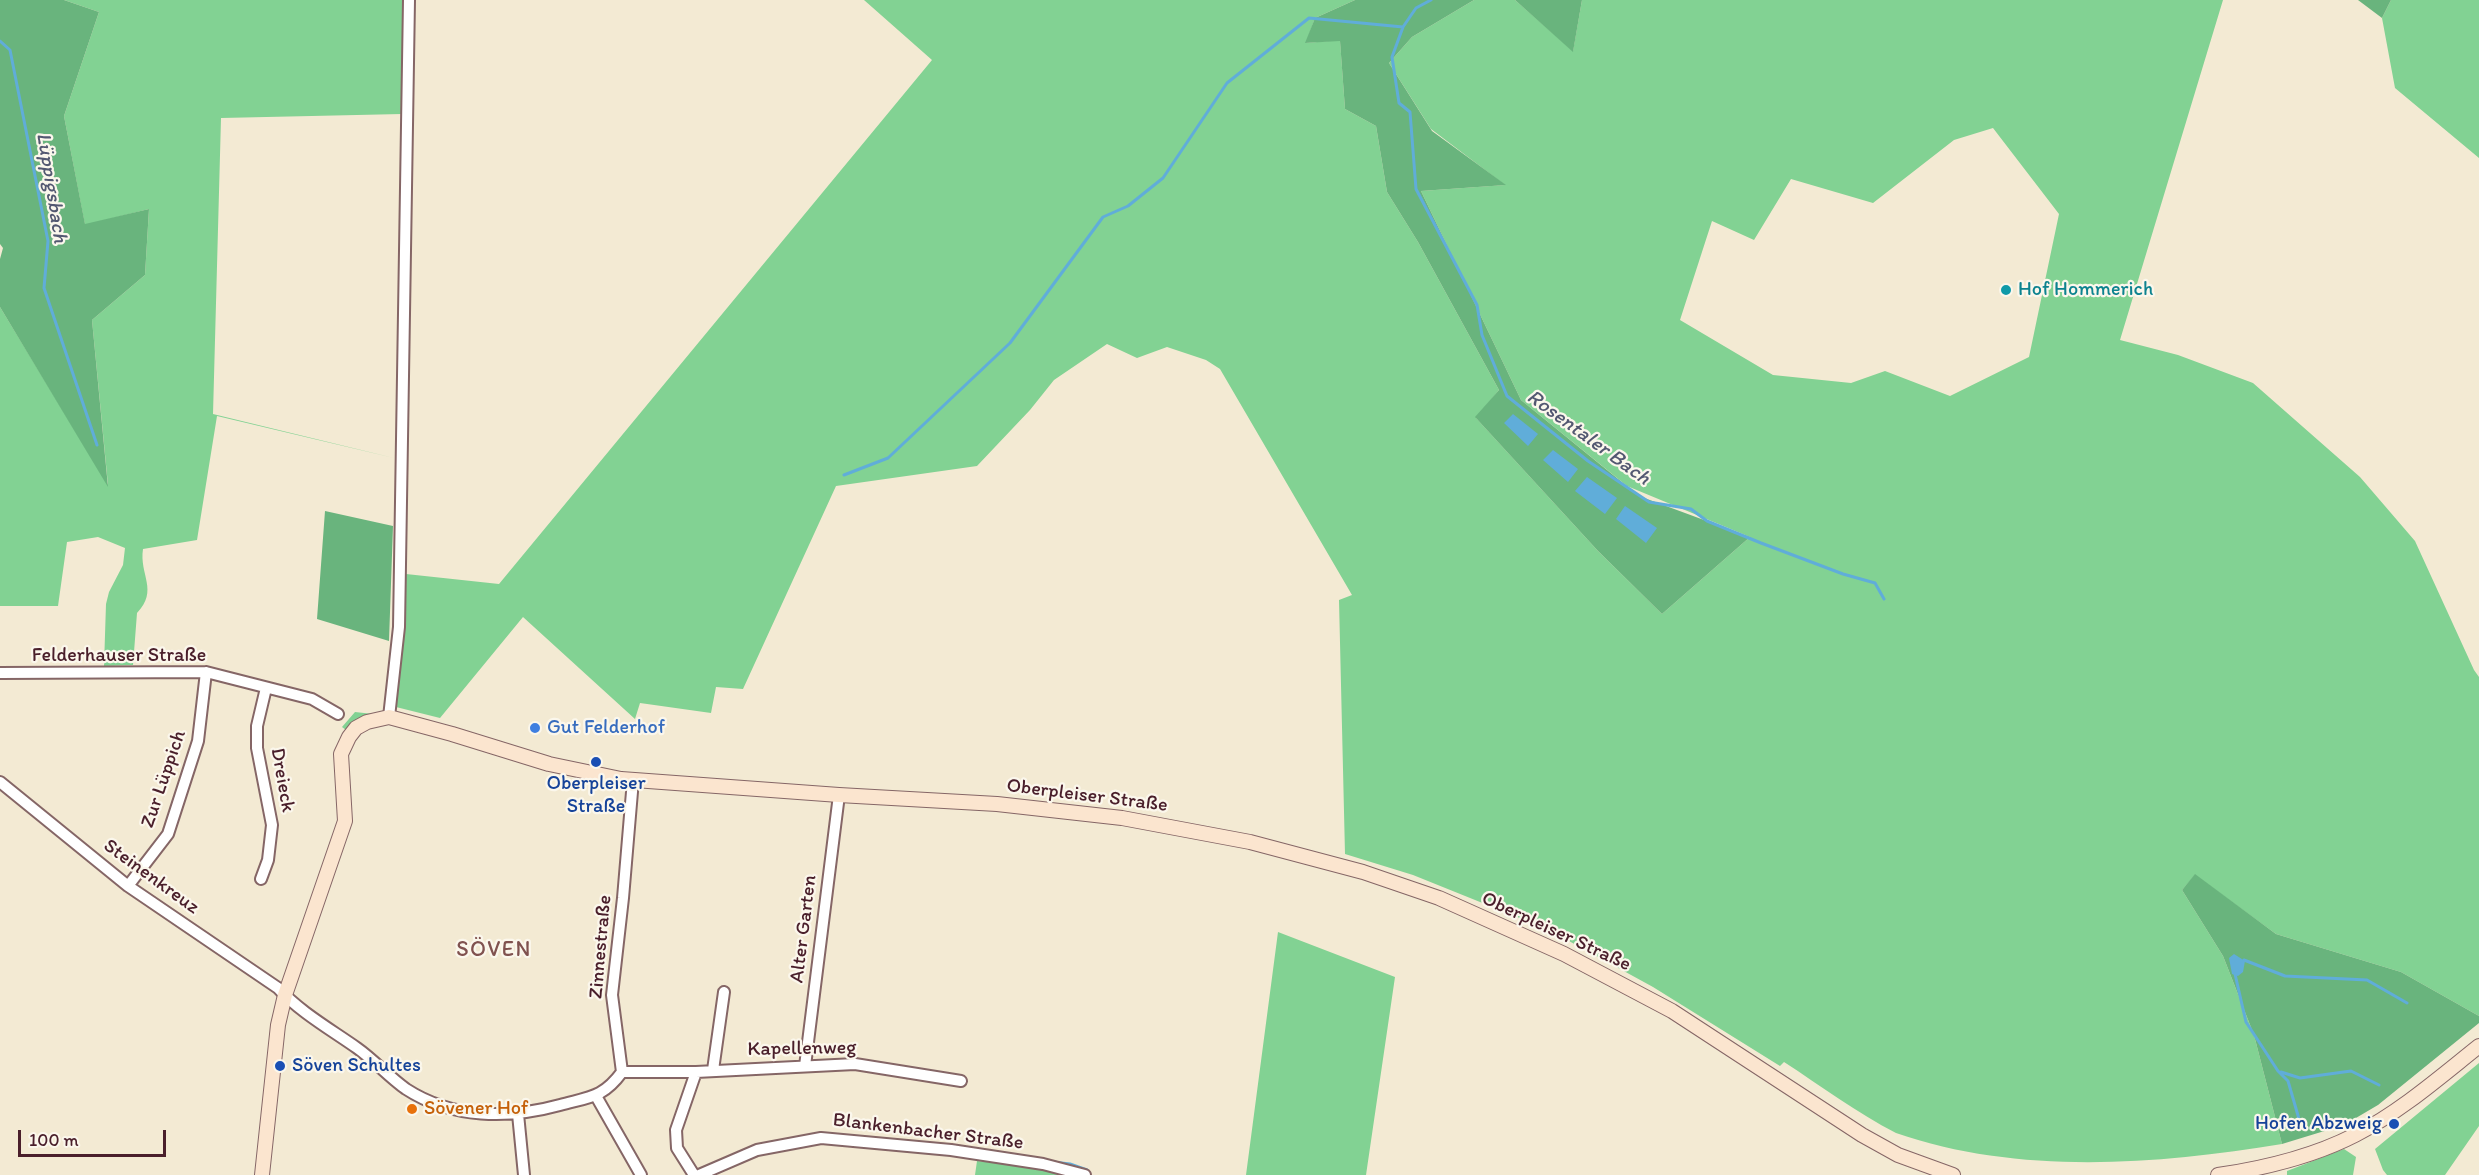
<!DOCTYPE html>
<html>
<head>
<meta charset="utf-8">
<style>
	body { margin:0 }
	#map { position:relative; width:2479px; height:1175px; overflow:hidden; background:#f3ead3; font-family:Itim,sans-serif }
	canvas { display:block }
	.scale { position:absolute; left:18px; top:1130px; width:148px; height:27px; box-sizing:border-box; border:3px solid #4a1f2b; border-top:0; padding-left:8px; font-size:18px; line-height:21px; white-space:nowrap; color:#4a1f2b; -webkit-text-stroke:4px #fbf7ec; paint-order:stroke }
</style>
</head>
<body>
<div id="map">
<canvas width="2479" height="1175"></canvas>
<div class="scale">100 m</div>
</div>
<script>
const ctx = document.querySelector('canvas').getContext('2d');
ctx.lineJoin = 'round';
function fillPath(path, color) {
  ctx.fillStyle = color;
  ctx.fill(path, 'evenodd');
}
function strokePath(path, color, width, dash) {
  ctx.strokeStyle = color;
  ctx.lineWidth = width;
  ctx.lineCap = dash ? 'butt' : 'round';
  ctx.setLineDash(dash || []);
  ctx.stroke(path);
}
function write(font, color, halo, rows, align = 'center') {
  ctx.font = font + ' Itim,sans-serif';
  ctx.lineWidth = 4.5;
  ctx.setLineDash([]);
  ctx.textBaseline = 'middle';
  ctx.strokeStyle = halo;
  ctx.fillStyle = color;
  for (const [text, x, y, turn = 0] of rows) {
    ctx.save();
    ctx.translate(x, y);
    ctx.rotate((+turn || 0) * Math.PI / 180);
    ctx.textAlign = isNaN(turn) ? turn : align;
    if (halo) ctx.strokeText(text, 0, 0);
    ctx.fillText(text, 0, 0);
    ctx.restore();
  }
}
fillPath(new Path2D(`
	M64,0H402V114L221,118L213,414L394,458L217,416L197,540L143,549C139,575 159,590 137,613L133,665L104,666L106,604L109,592L123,565L125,548L98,537L67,542L58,606H0V307L108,485L92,320L145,275L149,209L85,225L64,116L99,12Z
	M864,0H1355L1315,18L1306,43L1340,40L1345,109L1376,126L1387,192L1418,242L1499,390L1476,418L1598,551L1662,614L1750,537L1627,486L1521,400L1421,191L1505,185L1431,129L1389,63L1412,37L1474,0H1515L1573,51L1582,0H2223L2120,340L2178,355L2253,383L2360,477L2415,541L2474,670L2479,677V1016L2401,972L2276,934L2195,875L2182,890L2223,956L2254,1035L2282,1144C2154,1165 2017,1175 1896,1133C1857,1113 1821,1086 1784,1062L1780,1066L1653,987L1547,929L1413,875L1345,854L1339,600L1352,595L1220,369L1206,360L1167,347L1137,358L1107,344L1054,380L1030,410L977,466L836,486L743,689L716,687L711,713L640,703L635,719L523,617L440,718L396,707L406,574L499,584L932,60ZM1993,128L2059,214L2029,357L1950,396L1885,371L1851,383L1773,375L1680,320L1712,221L1754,240L1791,179L1873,203L1954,140Z
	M2391,0H2479V158L2395,88L2382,18Z
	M355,712L373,714L358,719L346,730L342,727Z
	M1278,932L1395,977L1366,1175H1246Z
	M2479,1063V1126L2445,1175H2387L2383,1170L2375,1149Z
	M2344,1149L2356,1157L2353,1175H2287V1171Z
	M977,1161L1045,1168L1068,1175H975Z`), '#82d293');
fillPath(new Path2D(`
	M0,0H64L99,12L64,116L85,224L149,209L145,275L92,320L108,487L0,307V259L3,248L0,244Z
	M1355,0H1474L1412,37L1389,63L1432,131L1506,185L1421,191L1521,400L1639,496L1750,537L1662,614L1598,551L1475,417L1499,390L1418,242L1387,192L1376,126L1345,109L1340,41L1305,43L1315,18Z
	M1515,0H1582L1573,52Z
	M2358,0H2391L2382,18Z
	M325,511L393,526L389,641L317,619Z
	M2195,874L2276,934L2401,972L2479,1016V1023L2378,1105L2344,1125L2282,1144L2254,1035L2223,956L2182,890Z`), '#69b47d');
fillPath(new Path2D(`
	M1513,414L1538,434L1528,446L1504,423Z
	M1553,450L1578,469L1568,482L1543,460Z
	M1587,477L1617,498L1605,514L1575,491Z
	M1625,506L1657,528L1646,543L1616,519Z
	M2234,954L2245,961L2243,972L2238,976L2232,974L2229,958Z`), '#60add9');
strokePath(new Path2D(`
	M1431,0L1416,8L1403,27L1392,57L1399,103L1410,112L1416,189L1477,305L1482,335L1507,396L1588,461L1649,502L1691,509L1707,521L1761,543L1843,574L1875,583L1884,599
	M0,41L10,50L48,241L44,288L97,445
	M844,475L888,458L1010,343L1103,217L1128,206L1163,178L1227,83L1309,18L1403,27
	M2244,960L2285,976L2367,980L2407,1003
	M2235,974L2246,1022L2278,1071L2288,1081L2299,1119
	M2281,1072L2300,1078L2351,1071L2379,1085
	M1053,1162L1070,1164L1087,1170`), '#60add9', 3);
const street = new Path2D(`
	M0,673L206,672L312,699L338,714
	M389,717L399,627L409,0
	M0,782L128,886L278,988C300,1012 330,1029 357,1048C374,1060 389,1077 406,1089C452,1119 509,1119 560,1105C589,1097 603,1098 622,1072L612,995L623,898L633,780
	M261,879L268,860L272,825L257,748V726L266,688
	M128,886L168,834L198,741L206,672
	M805,1066L839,795
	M713,1070L724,992
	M622,1072H696L855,1064L961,1081
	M596,1096L641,1175
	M518,1114L524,1175
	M694,1175L677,1148L676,1130L696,1072
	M699,1175L757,1150L821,1138L951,1150L1043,1164L1085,1175`);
const secondary = new Path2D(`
	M262,1175L278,1025L285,995L345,821L341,754L349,737L356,728L367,722L389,717L452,734L549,764L621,779L839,795L997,804L1122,818L1250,842L1363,872L1439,898L1564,954L1672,1011L1862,1135L1898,1155L1953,1175
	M2218,1175C2266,1168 2312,1157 2355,1135C2400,1112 2440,1077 2479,1046`);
strokePath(street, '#856666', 14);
strokePath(secondary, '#856666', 16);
strokePath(street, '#fff', 10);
strokePath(secondary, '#fbe5cf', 14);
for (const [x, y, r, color] of [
	[2006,290,6,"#0f9aa8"],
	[535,728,6,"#3f7fe0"],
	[596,762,6,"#1a4fb4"],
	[280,1066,6,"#1a4fb4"],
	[412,1109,6,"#e8710a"],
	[2394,1124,6,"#1a4fb4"]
]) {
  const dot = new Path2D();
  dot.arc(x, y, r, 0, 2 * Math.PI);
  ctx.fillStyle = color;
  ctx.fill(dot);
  strokePath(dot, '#fbf7ec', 2);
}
write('20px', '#0d838f', '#fbf7ec', [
	["Hof Hommerich",2018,290]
], 'left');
write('20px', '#4a1f2b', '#fbf7ec', [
	["Felderhauser Straße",119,656],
	["Zur Lüppich",164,779,-71],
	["Dreieck",282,780,80],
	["Oberpleiser Straße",1087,796,7],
	["Steinenkreuz",151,877,36],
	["Alter Garten",804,929,-83],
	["Oberpleiser Straße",1556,932,25],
	["Zinnestraße",601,947,-85],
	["Kapellenweg",802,1049,-1],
	["Blankenbacher Straße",928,1132,7]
]);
write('20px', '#366cbe', '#fbf7ec', [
	["Gut Felderhof",547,728]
], 'left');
write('20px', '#164399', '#fbf7ec', [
	["Oberpleiser",596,784],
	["Straße",596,807],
	["Söven Schultes",292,1066,"left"],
	["Hofen Abzweig",2382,1124,"right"]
]);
write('20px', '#c56008', '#fbf7ec', [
	["Sövener Hof",424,1109]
], 'left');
write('italic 21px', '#535871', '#fbf7ec', [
	["Lüppigsbach",51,188,81],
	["Rosentaler Bach",1588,438,36]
]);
ctx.letterSpacing = '1.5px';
write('22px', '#80524f', '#fbf7ec', [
	["SÖVEN",494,950]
]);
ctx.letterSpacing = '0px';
</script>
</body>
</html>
